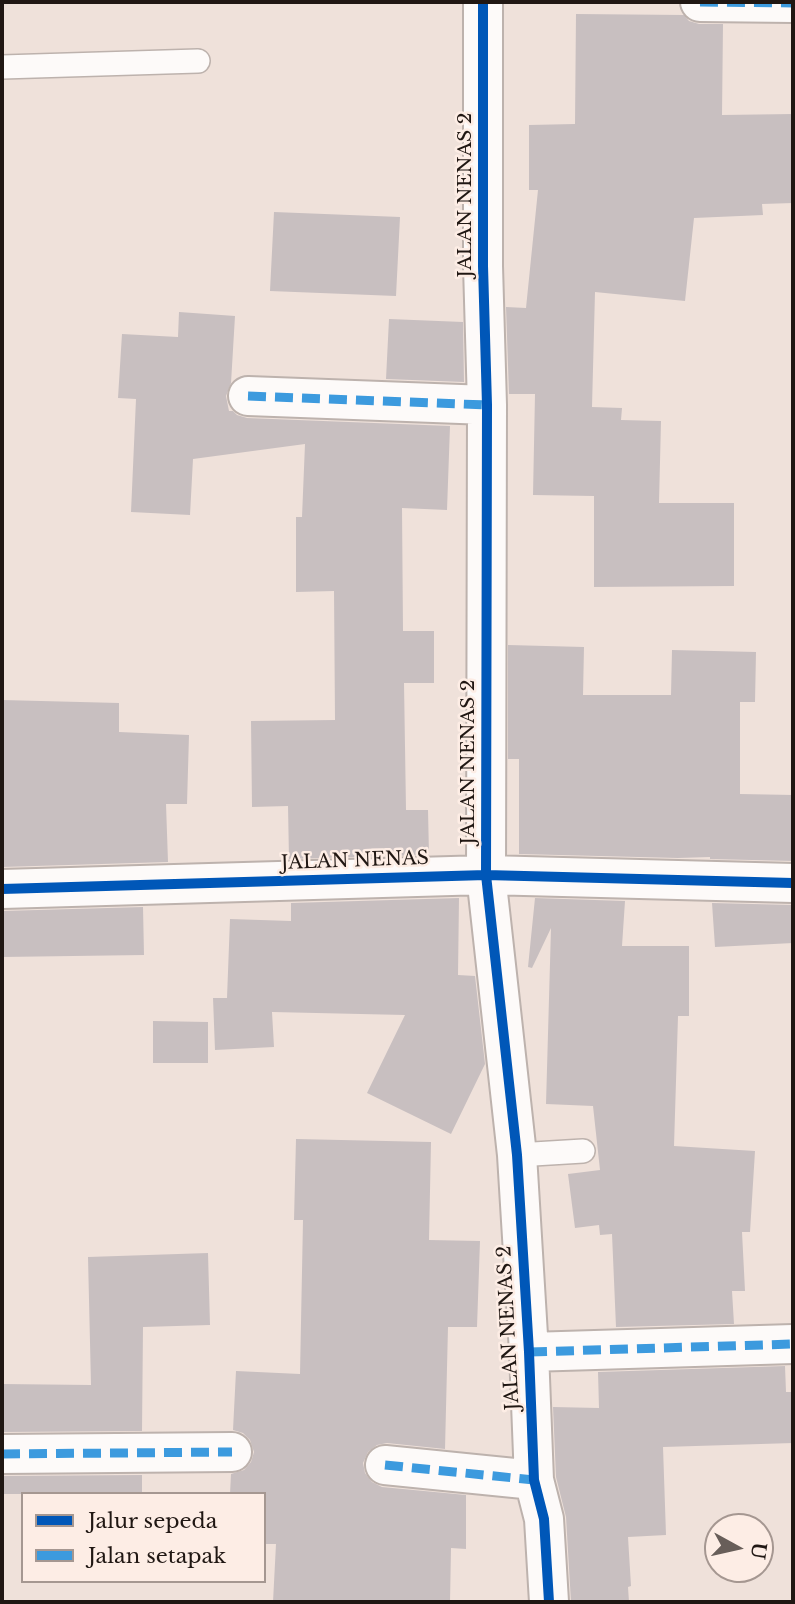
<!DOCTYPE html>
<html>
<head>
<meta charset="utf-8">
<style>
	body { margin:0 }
	#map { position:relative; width:795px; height:1604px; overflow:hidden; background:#efe1da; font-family:"Libre Baskerville",serif }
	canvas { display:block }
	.frame { position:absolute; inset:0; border:4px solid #201713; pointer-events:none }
	.legend { position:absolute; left:21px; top:1492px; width:245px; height:91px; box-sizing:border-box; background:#fdede5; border:2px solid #a59791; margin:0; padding:9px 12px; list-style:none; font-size:21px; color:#201713 }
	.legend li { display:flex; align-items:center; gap:14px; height:35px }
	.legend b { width:35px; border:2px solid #a59791 }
	.north { position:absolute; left:704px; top:1513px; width:70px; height:70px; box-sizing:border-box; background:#fdede5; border:2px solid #a59791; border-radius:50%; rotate:98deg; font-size:19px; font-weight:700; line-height:28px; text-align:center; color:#201713 }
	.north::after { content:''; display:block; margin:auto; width:24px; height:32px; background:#685e59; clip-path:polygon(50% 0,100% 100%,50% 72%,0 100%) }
</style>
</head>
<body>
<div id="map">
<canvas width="795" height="1604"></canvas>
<div class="frame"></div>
<ul class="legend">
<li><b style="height:9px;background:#0057b8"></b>Jalur sepeda</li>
<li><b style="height:9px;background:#3c9ade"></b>Jalan setapak</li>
</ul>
<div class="north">U</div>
</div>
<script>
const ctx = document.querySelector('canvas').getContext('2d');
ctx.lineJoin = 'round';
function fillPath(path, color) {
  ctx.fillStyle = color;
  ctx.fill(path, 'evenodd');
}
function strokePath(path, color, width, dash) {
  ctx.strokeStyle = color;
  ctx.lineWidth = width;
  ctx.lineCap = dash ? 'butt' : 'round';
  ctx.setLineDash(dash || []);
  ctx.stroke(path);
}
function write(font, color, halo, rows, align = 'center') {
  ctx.font = font + ' "Libre Baskerville",serif';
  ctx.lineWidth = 5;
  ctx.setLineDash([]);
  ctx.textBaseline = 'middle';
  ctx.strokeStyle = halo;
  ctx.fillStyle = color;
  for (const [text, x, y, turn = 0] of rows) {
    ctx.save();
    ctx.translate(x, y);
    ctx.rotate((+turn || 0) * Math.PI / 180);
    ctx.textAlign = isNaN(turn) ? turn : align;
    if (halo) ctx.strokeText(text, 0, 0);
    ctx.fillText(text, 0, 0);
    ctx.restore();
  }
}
fillPath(new Path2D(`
	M576,14L684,15L689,21L699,24H723L722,115L793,114V203L762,204L763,215L694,218L685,301L595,292L592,407L622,408L621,420L661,421L659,503H734V586L594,587V496L533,495L535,394H509L506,307L526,308L538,190H529V125L575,124Z
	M274,212L400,217L396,296L270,291Z
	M179,312L235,316L231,383L226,396L229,411H233L237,415L247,418L450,426L447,510L402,508L403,631H434V683H404L406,810H428L429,855L289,859L288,806L252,807L251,721L335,720L334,591L296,592V517H302L305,444L193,459L190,515L131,512L136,399L118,398L122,334L178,337Z
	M389,319L463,322L464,382L386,379Z
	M508,645L584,647L583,695H671L672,650L756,652L755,702H740V794L793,795V861L710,859V857L678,858L519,854V759H508Z
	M2,700L119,703V732L189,735L187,804H166L168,862L2,867Z
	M459,898L458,975L475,976L485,1064L451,1134L367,1093L405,1015L272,1012L274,1047L215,1050L213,998H227L230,919L291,921V903Z
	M535,898L625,901L622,946H689V1016H678L674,1146L755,1151L750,1232H742L745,1291H732L734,1324L616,1327L612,1234L600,1235L599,1225L575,1228L568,1174L600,1170L593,1106L546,1104L551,928L532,968L528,967Z
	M712,903L793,905V943L715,947Z
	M143,907L144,955L2,957V911Z
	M153,1021L208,1022V1063H153Z
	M296,1139L431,1142L429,1240L480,1241L477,1327H448L445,1449L387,1443L377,1445L368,1452L363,1463L365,1473L372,1482L382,1487L466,1495V1549L451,1548L450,1602H273L276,1544H264V1494H230L231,1474L244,1470L251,1462L254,1452L250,1440L243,1433L233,1430L236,1371L300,1374L303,1220H294Z
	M208,1253L210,1325L143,1327L142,1431L2,1432V1384L91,1385L88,1257Z
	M785,1366L786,1392H793V1443L663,1447L666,1535L628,1537L631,1586L628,1587L629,1602H571L566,1517L556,1477L553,1407L599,1408L598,1372Z
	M142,1475V1494H2V1476Z`), '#c8bfc0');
const lane = new Path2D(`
	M2,67L198,61
	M517,1155L583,1151`);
const street = new Path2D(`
	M483,2V266L487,405L486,875L517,1155L529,1352L534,1480L544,1519L549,1602
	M700,2L793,3
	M248,396L487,405
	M2,889L486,875L793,883
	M529,1352L793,1344
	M2,1454L232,1452
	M385,1465L534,1480`);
strokePath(lane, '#bdb2ad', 26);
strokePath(street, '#bdb2ad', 42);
strokePath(lane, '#fdfaf9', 23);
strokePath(street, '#fdfaf9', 38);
strokePath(new Path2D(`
	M700,2L793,3
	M248,396L487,405
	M529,1352L793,1344
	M2,1454L232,1452
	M385,1465L534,1480`), '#3c9ade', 9, [18, 9]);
strokePath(new Path2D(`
	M483,2V266L487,405L486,875L517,1155L529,1352L534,1480L544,1519L549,1602
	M2,889L486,875L793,883`), '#0057b8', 10);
write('19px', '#201713', '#fdede5', [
	["JALAN NENAS 2",466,195,-90],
	["JALAN NENAS 2",469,762,-90],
	["JALAN NENAS",355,861,-2],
	["JALAN NENAS 2",509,1328,-93]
]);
</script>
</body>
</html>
